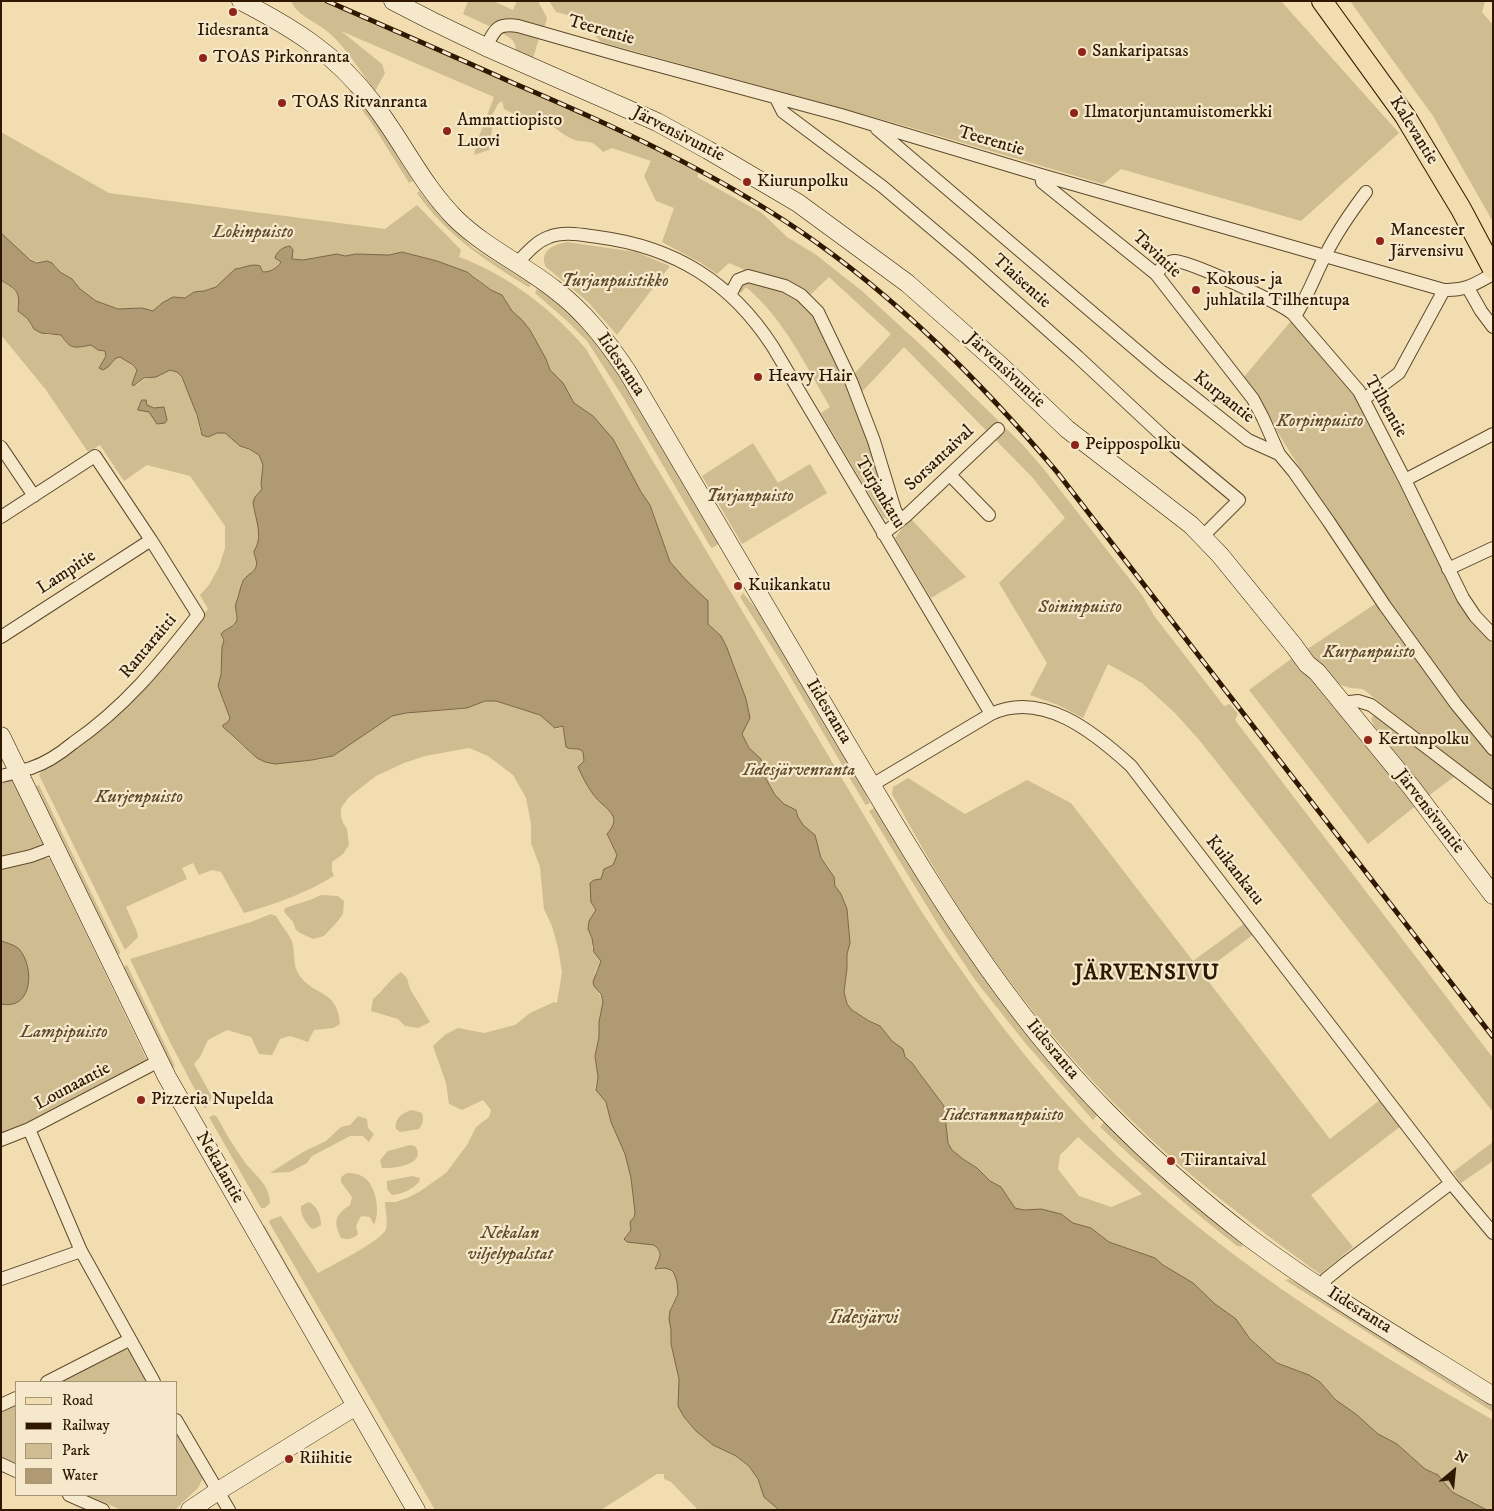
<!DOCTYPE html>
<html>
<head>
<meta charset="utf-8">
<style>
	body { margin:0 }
	#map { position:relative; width:1494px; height:1511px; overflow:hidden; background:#f1ddaf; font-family:"IM FELL DW Pica",serif }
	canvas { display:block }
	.frame { position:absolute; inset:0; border:2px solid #301800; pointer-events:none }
	.legend { position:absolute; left:15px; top:1381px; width:162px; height:115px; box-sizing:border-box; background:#f6e9cb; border:1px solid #a7957a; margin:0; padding:6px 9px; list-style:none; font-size:15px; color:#301800 }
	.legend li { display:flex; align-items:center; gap:10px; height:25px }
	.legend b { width:25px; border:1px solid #a7957a }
	.north { position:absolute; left:1429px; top:1446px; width:50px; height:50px; -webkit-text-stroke:4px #f6e9cb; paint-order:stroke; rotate:28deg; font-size:14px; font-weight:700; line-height:20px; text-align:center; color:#301800 }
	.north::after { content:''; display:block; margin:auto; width:18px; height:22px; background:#301800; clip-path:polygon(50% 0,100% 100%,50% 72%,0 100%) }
</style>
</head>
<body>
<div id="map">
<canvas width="1494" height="1511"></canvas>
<div class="frame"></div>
<ul class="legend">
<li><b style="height:6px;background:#f1ddaf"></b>Road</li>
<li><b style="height:6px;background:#301800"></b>Railway</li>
<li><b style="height:14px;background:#d0bc91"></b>Park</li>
<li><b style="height:14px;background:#af9a74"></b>Water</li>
</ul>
<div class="north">N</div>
</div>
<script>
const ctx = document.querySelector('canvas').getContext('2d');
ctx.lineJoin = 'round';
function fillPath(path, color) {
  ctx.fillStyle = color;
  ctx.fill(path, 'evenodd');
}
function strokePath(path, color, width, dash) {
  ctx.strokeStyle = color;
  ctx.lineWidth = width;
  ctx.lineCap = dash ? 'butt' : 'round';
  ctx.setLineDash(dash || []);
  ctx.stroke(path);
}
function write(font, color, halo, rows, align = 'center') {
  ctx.font = font + ' "IM FELL DW Pica",serif';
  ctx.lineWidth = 4.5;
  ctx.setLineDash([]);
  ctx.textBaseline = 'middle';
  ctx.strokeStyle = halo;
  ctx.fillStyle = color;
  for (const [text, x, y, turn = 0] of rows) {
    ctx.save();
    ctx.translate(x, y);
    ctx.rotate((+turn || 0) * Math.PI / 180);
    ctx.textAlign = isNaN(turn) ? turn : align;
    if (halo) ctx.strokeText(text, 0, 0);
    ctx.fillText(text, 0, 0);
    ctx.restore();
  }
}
fillPath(new Path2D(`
	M291,1H328L616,129L700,170L697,177L762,213L787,237L815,254L862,291L922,346L1022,444L1043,468L1142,595L1155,617L1224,706L1230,704L1238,714L1235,720L1493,1058V1112L1200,741L1175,713L1142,683L1108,664L1083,718L1058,705L1030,695L1047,663L999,583L1065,518L1032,477L904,347L860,394L853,375L891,334L829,277L808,297L729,263L717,274L701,263L662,242L674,208L656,201L644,176L651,161L612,148L603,152C590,138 590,144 575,140C565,137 557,128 548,124C534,117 517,117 504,109L502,101L498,104L491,117L492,129L489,150L474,155L477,142L494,97L341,31L382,64L385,73L375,91C361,72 342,41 323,28C313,21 296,14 291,1Z
	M468,1H493L513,10L517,1H538L547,18L545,26H542C519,20 511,14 489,26L463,14Z
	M549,1H1281L1399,133L1301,221L1121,169L1103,184L902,125L601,42C586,25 580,17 556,12Z
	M1350,1H1485L1482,12L1493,25V222L1433,116Z
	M508,30L539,38L532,62L515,54C518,42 512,39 502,33Z
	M352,89L377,122L413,181L409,183L373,125L349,92Z
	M1,132L109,193L385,229L417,205L461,250L459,257C508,275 552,309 586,349L918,906C970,986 1026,1063 1093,1132C1209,1251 1350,1338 1493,1420V1510H1487L1452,1492L1435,1473L1425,1469L1397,1444L1378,1434L1357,1415L1343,1406L1320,1382L1309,1375L1277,1363L1250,1339L1236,1319L1215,1304L1191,1282L1163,1265L1157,1259L1109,1242L1091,1228L1073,1223L1061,1214L1041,1209L1024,1210L1015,1208L1001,1187L990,1181L977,1168L955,1153L948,1143L944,1106L919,1071L906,1058L901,1048L892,1041L882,1028L852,1010L847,1004L844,992L847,968V954L850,940L847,909L841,894L835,886L832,874L821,858L815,835L803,825L798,817L797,811L784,804L775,795L766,780L761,759L751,751L742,734C744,724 751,719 748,707L727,648L721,636L708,624V601L686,580L670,562L663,546L650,505L641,492L613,439L593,416L574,403L558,378L550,370L546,359L530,330L522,320L512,311L504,297L491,290L473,275L437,261L402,252L389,255L356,254L345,256L337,254L303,260L292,259V248L287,247L276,259L281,262L276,268L264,272L261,267C250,265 246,268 235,269L216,287L204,291L194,292L185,298L173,297L159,305L154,311L142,308L118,309L96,301L80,289L72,279L60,272L55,265L47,261C30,267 13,244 1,233ZM1078,1137L1142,1194L1111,1207L1079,1196L1058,1169L1060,1155Z
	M419,191L440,216L473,248L530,284V287H528C484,259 448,237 417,193Z
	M567,242L636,252L670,266L617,335L588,302L546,267C538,251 555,244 567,242Z
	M1,280L17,292L20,298L18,309L22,315L28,319L31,326L48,335H61L66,343L91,345L96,349L105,351L106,356L99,367H108L116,358L122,357L137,370L133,381L137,385C144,377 149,379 158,376C163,374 167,370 172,370C187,372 198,420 200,432L210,436L217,433H225L237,444L259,455L263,465L261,484L262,489L256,495L260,539L254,555L257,562L256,568L243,581L236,605L237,617L236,622L221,635L224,640L222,647L221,675L218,686L230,718L228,722L223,725C226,734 258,759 269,763L322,759L333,756L392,716L406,713L467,708L485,701H496L540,715L557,729L563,726L565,742L571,749H579L583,752L584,761L578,767L594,796L610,810L613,816L614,823L607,836L617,855L613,865L604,869L601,880L595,879L592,905L596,910L591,918L588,929L592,938V948L601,960L595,973L598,991L603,1002L599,1022V1037L595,1056L598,1077L595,1088L606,1102L611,1122L625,1154L631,1178L635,1212L630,1224L631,1230L624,1237L639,1243L654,1245C661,1251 662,1260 655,1266L657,1270L665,1268L671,1270L674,1273L677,1282L678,1294L671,1307V1344L679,1379L678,1406L684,1417L696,1431L713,1445L736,1456L749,1466L754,1472L765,1497L779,1510H698L671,1482L664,1479V1474H657L601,1510H435L269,1222L270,1220L281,1216L318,1273C329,1267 383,1240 386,1229C388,1221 385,1210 385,1202H396L407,1198L419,1192L446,1173L467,1145L476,1127L489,1117L491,1110L483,1100L462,1110L449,1104L446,1083L433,1046L446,1034L458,1028L484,1033L515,1025L530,1013L554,1002L557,1003L562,972L558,948L552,926L544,909L540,867L531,843V824L526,798L513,775L488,756L469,748L425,756L404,763L376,776L349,797L341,808V816L343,823L347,829L349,845L343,854L332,862V871L334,876C306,893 276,904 244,913L221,872L212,870L199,875L193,863L182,868L187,879L126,907L137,932L138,937L125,950L39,775L45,766L152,679L208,609L200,595L209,585L219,567L225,548V526L190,476L147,465L124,481L100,445L88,452L46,390L1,335Z
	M745,282L784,289L816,313L871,442L892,518L889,521L883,517L821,413L830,407C806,366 784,319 746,287L741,293L737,291Z
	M537,289C562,297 592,337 608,358L718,543L717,545L712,548L710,546L623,397L587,341L566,320L535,293Z
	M1291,321L1355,397L1461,608L1493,645V740C1402,626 1319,503 1244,377Z
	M753,443L778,483L810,464L827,493L742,544L702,476Z
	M910,518L966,577L931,598L895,538Z
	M743,593L758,611L849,761L870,803L866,805L865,804L782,663L740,597Z
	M1378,602L1493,755V791L1363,689L1350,688L1338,684L1306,650Z
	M1295,656L1418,804L1368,844L1249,690Z
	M1374,715L1455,776L1427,797L1418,781L1374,726L1371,719Z
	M908,778L965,814L1027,780L1071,803L1193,961L1245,923L1254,934L1202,973L1330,1139L1381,1099L1401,1126L1311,1195L1353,1247L1320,1274C1252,1225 1186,1175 1127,1116C1063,1053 1006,981 957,905C934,869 913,832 892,794L893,787Z
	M12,780L45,846L1,857V783Z
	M39,785L120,952V954L117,955L35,786Z
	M874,808C889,823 904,853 915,872C938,909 961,946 987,981L1098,1114L1093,1120L1026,1044L975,980L939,926L869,811Z
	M43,857L50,859L147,1060L20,1127L1,1134V868Z
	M321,895L338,896L344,901L343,914L337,922L324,936L313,939L300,933L296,930L293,922L284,912L285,908L310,900Z
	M271,914L276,916C280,924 287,931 291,939C296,949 292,963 298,973C313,998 337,987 340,1024L333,1028L314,1030L308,1042L290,1036L280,1039L272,1055L259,1054L251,1037L227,1030L208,1040L200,1057L194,1064L211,1095V1099L206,1108L204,1107L170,1042L130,959L251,922Z
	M127,965L175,1066L172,1069L123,967Z
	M401,972L407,978L410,989L430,1022L418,1028L405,1026L398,1019L371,1011L373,999C383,991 390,979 401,972Z
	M412,1110L422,1113C424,1120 423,1123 419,1129L400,1132L396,1129C394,1119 403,1112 412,1110Z
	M214,1115L217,1117C225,1132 234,1147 244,1161C253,1174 270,1184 270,1203L265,1208H261L209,1117Z
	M358,1116L367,1119L368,1128L374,1134L369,1142L363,1136H350L312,1156L307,1163L290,1172L270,1173L303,1152L326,1141L341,1127L350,1125Z
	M1104,1122L1243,1243L1242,1247L1237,1246C1189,1208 1144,1169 1100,1127Z
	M1493,1142V1161L1461,1183L1453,1172Z
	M410,1145L415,1146C428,1164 394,1169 382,1168L380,1160L388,1151Z
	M347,1173C353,1173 361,1174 366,1179C377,1189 380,1213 374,1225L370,1217L361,1216L356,1226L358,1234C353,1239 348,1240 341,1238C333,1221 335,1215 350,1205L352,1197L341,1182V1177Z
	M412,1176L420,1178L419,1182C412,1190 402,1194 392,1195L387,1189V1181Z
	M309,1202C317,1206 321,1216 321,1225L316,1228L312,1229C306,1223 300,1215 301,1206Z
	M264,1225L265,1226L340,1358L337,1359L261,1227Z
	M1289,1279L1303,1286L1476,1394L1493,1405V1412L1285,1280Z
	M125,1349L130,1351L148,1382H56Z
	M16,1402V1463L1,1457V1410Z
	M176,1431L203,1478L198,1488L175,1510H121L87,1495H176Z`), '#d0bc91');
const water = new Path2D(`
	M1,233L30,260L37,263L47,261L52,263L60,272L72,279L80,289L96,301L118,309L142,308L153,311L162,303L173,297L185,298L194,292L204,291L216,287L235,269C244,268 252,263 260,266L263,272C270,272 278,268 281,262L275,258C277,251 283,247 290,246L293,250L292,259L303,260L337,254L345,256L356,254L389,255L402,252L437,261L467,272L491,290L502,295L512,311L522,320L530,330L546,359L550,370L563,383L574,403L593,416L613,439L641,492L650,505L670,562L686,580L708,601V624L721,636L727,648L746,699L750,718L742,734L749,748L761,759L766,779L775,795L784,804L796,810L798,817L803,825L815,835L821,858L834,877L835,886L841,894L847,909L850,943L847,954V968L844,992L847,1004L852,1010L869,1021L880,1026L892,1041L903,1049L905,1057L912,1063L944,1106L948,1143L952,1150L963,1159L977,1168L990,1181L1001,1187L1015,1208L1024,1210L1041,1209L1061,1214L1073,1223L1091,1228L1109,1242L1155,1258L1163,1265L1193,1283L1215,1304L1236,1319L1250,1339L1277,1363L1309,1375L1320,1382L1336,1400L1357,1415L1378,1434L1397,1444L1425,1469L1438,1475L1452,1492L1487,1510H779L764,1497L758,1479L749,1466L736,1456L713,1445L696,1431L684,1417L678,1406L679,1379L671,1344V1330L669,1319L670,1311L678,1294L677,1282L674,1273L671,1270L665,1268L655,1269C658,1260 665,1254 654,1245L627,1242L624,1239L631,1230L630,1222L634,1217L635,1212L631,1178L625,1154L611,1122L606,1102L596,1090L598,1077L595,1056L599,1037V1022L603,1002L601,994L594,986L593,982L601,961L594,952L592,938L588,929L589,921L596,910L591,902L590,883L594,880L601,879L604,869L613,865L617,855L607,834C625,814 603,809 593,794C587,786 582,776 578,767L584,761L583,752C578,746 572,751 566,747L563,726L555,728L540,715L496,701H485L467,708L406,713L392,716L333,756L312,760L275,764L265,762L257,758L223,727V725L228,722L230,718L218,686L221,675L222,647L224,640L221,634C225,629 232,628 236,622C239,616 234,610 236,603C239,596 240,588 243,581C246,575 254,573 256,567C258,561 254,557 254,551C264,536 255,519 253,502L255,497L262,489L261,484L263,465L259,455L249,449L240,446L225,433H217L208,437L202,435L197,415L182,377L177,372L170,370L156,377L144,378L133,386L132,384L137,370L133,365L120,357L116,358L108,367L103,370L99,368L106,356L105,351L98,350L91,345C74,348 71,350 61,335L41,333L34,329L28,319L18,311C20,291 18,291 1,280Z
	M142,400H146L147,405L154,408L164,407L167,420L165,423L157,424L149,412L138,410Z
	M1,941C7,943 15,945 19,949C35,967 33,1011 1,1004Z`);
fillPath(water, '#af9a74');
strokePath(water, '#7c6646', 1);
const street = new Path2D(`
	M486,47C495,29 497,23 518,26L630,58L841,115L1041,175L1444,290C1465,291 1475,284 1493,274
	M776,98L783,112L883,187L968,259L1078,357L1168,441L1239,500L1203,536
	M877,129L1161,371L1248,440L1279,454L1294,472L1329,522L1385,606L1456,704L1493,749
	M1041,175L1042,182L1156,274L1253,399L1263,418L1279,454
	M516,264C526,254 535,242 549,237C564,231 582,235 598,237C675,247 731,282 773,347L991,714
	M1156,274C1161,268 1166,262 1174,261C1190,261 1280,303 1293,314L1359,391L1405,480L1463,598L1475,616L1493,635
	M1468,288L1481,311L1493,327
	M730,295L738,280L748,276L785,286L801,295L818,312L851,381L874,441L895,510L900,520
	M1295,316C1308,296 1315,275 1326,254C1337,232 1351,212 1366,192
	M1364,399L1399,373L1444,290
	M1,447L34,496
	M950,475L989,515
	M1405,480L1493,434
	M1,517L95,456L151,540L198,615C159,665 125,707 73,743C61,753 46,763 31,768C21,771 11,774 1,776
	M883,534L907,515L998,429
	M1448,569L1493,548
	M1,637L151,540
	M1342,703L1358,701L1371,705L1493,798
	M872,785L991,714C1042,690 1094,732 1131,766L1451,1183L1493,1233
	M1,863L31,856L55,847
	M29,1129L81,1251L154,1382
	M1,1140L29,1129L159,1061
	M1,1279L81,1251
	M1321,1287L1326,1279L1347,1262L1451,1183
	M47,1382L129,1340
	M1,1405L16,1398
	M176,1420L229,1510
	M1,1464L16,1471
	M69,1495L103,1510`);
const secondary = new Path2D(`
	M241,1C293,28 336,54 372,102C402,140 421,184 456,219C486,248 522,264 554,289C584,311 606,340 627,371C701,497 775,623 850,749C926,877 1002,1006 1107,1112C1152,1158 1200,1200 1251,1239C1328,1296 1412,1345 1493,1396
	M393,1L432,21L486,47L657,122L708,150L798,203L907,283L1001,366L1067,429L1191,525L1220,555L1294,646L1307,664L1317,672L1412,788L1493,895
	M1,736L167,1077L416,1510
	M190,1510L218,1491L356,1406`);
const primary = new Path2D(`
	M1322,1L1405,116L1461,209L1493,269`);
strokePath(street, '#60492c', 14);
strokePath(secondary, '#301800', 19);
strokePath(primary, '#301800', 22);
strokePath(street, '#f6e9cb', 12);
strokePath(secondary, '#f6e9cb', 18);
strokePath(primary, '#f1ddaf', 20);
const rail = new Path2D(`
	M327,1C389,28 451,55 513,83C612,125 710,170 800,231C898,298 981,382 1057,472L1493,1037`);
strokePath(rail, '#301800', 5);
strokePath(rail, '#f6e9cb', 3, [9]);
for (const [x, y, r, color] of [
	[233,12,5,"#8f2418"],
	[1082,52,5,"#8f2418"],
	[203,58,5,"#8f2418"],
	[282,103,5,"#8f2418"],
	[1074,113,5,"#8f2418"],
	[447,131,5,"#8f2418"],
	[747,182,5,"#8f2418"],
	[1380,241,5,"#8f2418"],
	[1196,290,5,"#8f2418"],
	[758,377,5,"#8f2418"],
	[1075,445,5,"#8f2418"],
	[738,586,5,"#8f2418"],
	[1368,740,5,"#8f2418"],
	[141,1100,5,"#8f2418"],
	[1171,1161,5,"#8f2418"],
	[289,1459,5,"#8f2418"]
]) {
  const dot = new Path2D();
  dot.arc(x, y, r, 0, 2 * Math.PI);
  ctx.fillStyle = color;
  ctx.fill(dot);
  strokePath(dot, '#f6e9cb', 2);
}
write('18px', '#301800', '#f6e9cb', [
	["Iidesranta",233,31,"center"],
	["Sankaripatsas",1092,52],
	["TOAS Pirkonranta",213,58],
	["TOAS Ritvanranta",292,103],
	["Ilmatorjuntamuistomerkki",1084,113],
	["Ammattiopisto",457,121],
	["Luovi",457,142],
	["Kiurunpolku",757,182],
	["Mancester",1390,231],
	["Järvensivu",1390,252],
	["Kokous- ja",1206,280],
	["juhlatila Tilhentupa",1206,301],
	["Heavy Hair",768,377],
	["Peippospolku",1085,445],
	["Kuikankatu",748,586],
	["Kertunpolku",1378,740],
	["Pizzeria Nupelda",151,1100],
	["Tiirantaival",1181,1161],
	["Riihitie",299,1459]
], 'left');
write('18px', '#301800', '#f6e9cb', [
	["Teerentie",601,31,16],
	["Kalevantie",1413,131,58],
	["Järvensivuntie",678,135,27],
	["Teerentie",991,142,16],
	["Tavintie",1156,255,43],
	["Tiaisentie",1021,282,42],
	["Iidesranta",620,365,56],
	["Järvensivuntie",1005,371,43],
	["Kurpantie",1223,398,38],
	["Tilhentie",1385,407,60],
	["Sorsantaival",940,459,-43],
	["Turjankatu",879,493,59],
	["Lampitie",67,573,-33],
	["Rantaraitti",149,647,-50],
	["Iidesranta",828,712,59],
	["Järvensivuntie",1429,812,52],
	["Kuikankatu",1234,871,52],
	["Iidesranta",1052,1050,50],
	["Lounaantie",73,1087,-28],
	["Nekalantie",219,1168,60],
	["Iidesranta",1359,1311,32]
]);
write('italic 18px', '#60492c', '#f6e9cb', [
	["Lokinpuisto",253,233],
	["Turjanpuistikko",615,282],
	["Korpinpuisto",1320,422],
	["Turjanpuisto",750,497],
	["Soininpuisto",1080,608],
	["Kurpanpuisto",1369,653],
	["Iidesjärvenranta",799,771],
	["Kurjenpuisto",139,798],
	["Lampipuisto",64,1033],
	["Iidesrannanpuisto",1003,1116],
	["Nekalan",510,1234],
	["viljelypalstat",510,1255]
]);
write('italic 19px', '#634c2e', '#f6e9cb', [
	["Iidesjärvi",864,1319]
]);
ctx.letterSpacing = '1px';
write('bold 22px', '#301800', '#f6e9cb', [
	["JÄRVENSIVU",1147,974]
]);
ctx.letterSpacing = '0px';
</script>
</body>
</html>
